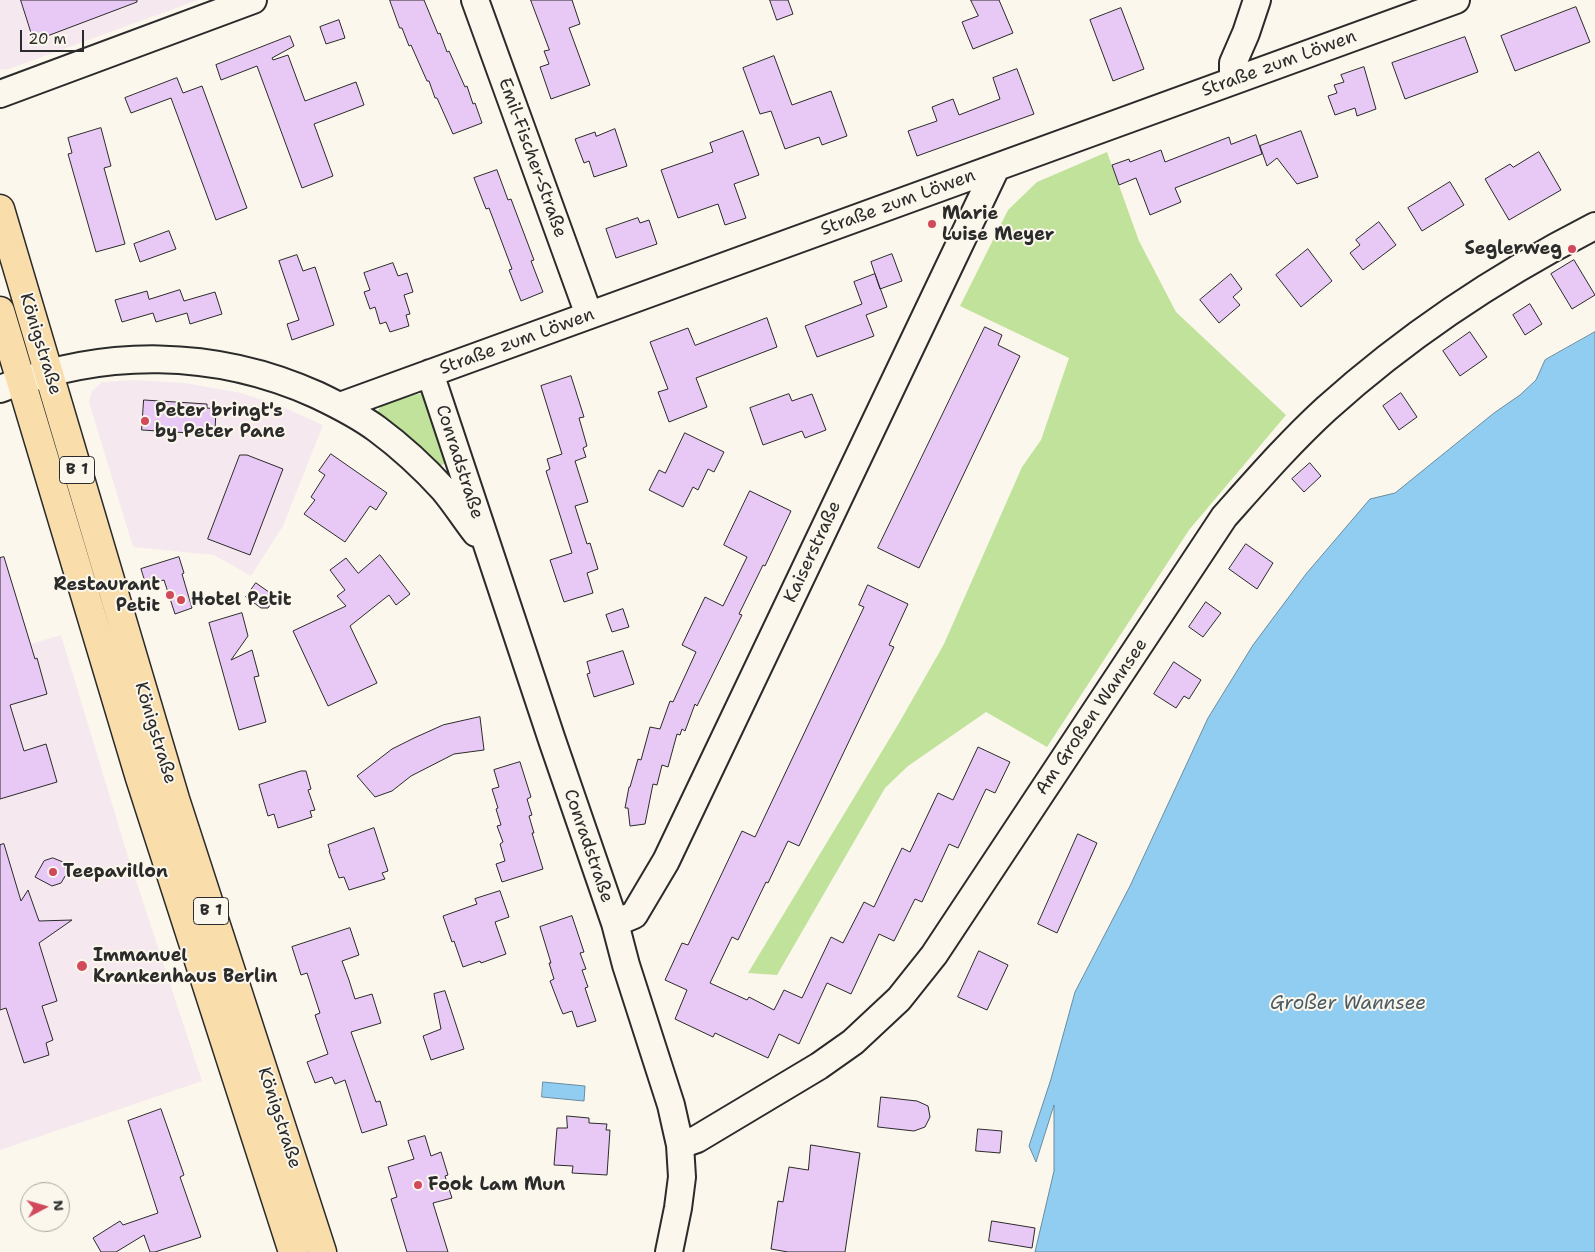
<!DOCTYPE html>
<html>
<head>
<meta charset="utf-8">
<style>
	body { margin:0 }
	#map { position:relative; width:1595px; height:1252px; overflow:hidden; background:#fbf7ec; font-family:"Shantell Sans",sans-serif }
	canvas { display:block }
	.north { position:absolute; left:20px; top:1182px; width:50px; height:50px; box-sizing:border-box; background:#fbf7ec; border:1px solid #a8a59f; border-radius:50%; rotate:84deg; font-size:14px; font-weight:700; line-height:20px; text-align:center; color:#2b2b2b }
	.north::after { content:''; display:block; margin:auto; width:18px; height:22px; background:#d1495b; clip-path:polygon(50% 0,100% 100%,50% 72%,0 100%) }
	.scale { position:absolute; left:20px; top:30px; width:64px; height:22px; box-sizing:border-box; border:2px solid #2b2b2b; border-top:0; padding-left:6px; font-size:15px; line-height:18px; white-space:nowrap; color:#2b2b2b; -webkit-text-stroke:4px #fbf7ec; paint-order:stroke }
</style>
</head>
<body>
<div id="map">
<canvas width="1595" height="1252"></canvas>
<div class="north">N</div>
<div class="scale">20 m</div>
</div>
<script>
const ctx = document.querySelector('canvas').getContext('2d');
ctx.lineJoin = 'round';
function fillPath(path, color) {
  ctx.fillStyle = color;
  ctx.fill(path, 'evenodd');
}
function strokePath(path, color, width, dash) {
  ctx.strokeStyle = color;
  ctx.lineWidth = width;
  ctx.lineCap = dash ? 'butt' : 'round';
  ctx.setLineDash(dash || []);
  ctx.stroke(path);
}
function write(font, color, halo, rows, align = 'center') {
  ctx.font = font + ' "Shantell Sans",sans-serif';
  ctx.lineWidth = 4;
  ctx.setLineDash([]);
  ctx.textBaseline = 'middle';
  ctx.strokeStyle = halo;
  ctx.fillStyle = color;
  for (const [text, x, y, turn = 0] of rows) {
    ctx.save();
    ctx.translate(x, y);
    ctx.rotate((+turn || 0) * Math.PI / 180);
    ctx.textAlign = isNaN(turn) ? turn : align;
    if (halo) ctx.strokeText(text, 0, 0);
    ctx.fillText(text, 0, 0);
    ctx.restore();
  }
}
fillPath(new Path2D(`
	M0,0H198L6,70L0,69Z
	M134,380L185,383L241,393L278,405L323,425L283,526L251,576L214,555L133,547L89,402L92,391L102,382Z
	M61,635L126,850L202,1081L0,1150V653Z`), '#f5e9ef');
fillPath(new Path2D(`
	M1107,152L1139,241L1176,312L1286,415L1189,530L1047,747L986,712L908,766L885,788L777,975L748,973L899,723L944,644L1022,467L1041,440L1069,358L960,306L1008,210L1037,182Z
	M427,392L446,463L440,466L433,463L381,421L378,410L385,402Z`), '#c1e29b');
const water = new Path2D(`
	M1595,332V1252H1035L1054,1171V1105L1036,1162L1029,1146L1051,1079L1075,992L1130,886L1208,718L1253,645L1306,574L1370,499L1395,493L1494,413L1520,395L1536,380L1545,360Z
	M543,1082L585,1086L584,1101L542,1097Z`);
fillPath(water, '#91cdf1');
strokePath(water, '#688ca2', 1);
const building = new Path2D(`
	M21,0H137V2L34,41Z
	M390,0H424L438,34L440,33L447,52L449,51L465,87L467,86L473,104L475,103L482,123L453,134L437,98H435L429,81H427L411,45L409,46L402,28H400Z
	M531,0H572L580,24L569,28L590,85L551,99L540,67L549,64L544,51L549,50Z
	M770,0H788L793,14L777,20Z
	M971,0H999L1013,33L973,49L962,22L978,16Z
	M1576,7L1590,42L1515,71L1501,36Z
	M1121,8L1144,69L1113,81L1090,20Z
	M339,20L345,38L326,44L320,27Z
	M290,36L294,46L272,58L273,60L288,55L305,101L356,82L364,105L314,124L333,176L302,188L257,66L221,80L216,65Z
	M1465,37L1478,72L1405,99L1392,63Z
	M774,56L792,105L831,91L847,136L822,145L819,137L785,149L771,111L760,114L743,68Z
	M1364,67L1376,109L1357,116L1355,108L1335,115L1328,96L1337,93L1334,85L1344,82L1341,75Z
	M1017,69L1034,114L917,156L908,131L937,121L932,107L953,99L959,115L1000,99L993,78Z
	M177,78L183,93L202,86L247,208L216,220L171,98L131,113L125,98Z
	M101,128L111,166L104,168L125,244L96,252L68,154L72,153L68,138Z
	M615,129L627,166L594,177L589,161L584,163L575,139L595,132L596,136Z
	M743,131L759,175L734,184L746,218L725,225L718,204L678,218L661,170L713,152L710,143Z
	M1301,131L1318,177L1297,184L1277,158L1267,166L1260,146Z
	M1256,135L1262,154L1175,188L1181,202L1150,215L1136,178L1119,185L1112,165L1129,159L1130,162L1161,150L1165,162L1229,137L1231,144Z
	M1539,152L1561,190L1509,220L1485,179L1510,164L1513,167Z
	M497,170L508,200L511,199L534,260L531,261L543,292L521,301L509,270L512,269L489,208L486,209L474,178Z
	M1450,182L1464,205L1422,231L1408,208Z
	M638,218L640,223L649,220L657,244L616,258L606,229Z
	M1379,222L1396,245L1363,270L1350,253L1360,245L1356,240Z
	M169,231L176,249L140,262L134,244Z
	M1308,249L1332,281L1301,307L1276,275Z
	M892,254L902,281L880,289L871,262Z
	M297,255L303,271L315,267L334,325L292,340L287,324L299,320L279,261Z
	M1574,260L1595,295L1572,309L1551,274Z
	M393,263L398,276L407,273L413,292L404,295L410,314L406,315L409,326L390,332L386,322L380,324L375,307L370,309L364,292L370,290L364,273Z
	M875,274L887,307L866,315L874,336L817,357L805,326L862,304L854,282Z
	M1231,274L1242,289L1233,297L1240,305L1219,323L1200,300Z
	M180,290L184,301L215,292L222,314L190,324L187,313L156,322L153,313L122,322L115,300L147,291L149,299Z
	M1530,304L1542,324L1525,335L1513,315Z
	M767,318L777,347L696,378L707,407L669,422L658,392L668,389L650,342L688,328L695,345Z
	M985,327L1002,335L998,345L1020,356L919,568L878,548Z
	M1470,332L1487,357L1460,376L1443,351Z
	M571,376L584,417L579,418L587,446L583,448L586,457L575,461L588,502L575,506L587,544L590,543L598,569L587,573L593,593L564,602L550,560L572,553L546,471L550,469L547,459L562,454L541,386Z
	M1401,393L1417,417L1399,430L1383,406Z
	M789,394L792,401L812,394L826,430L805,438L802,431L763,445L750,408Z
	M144,400L207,404V408L216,409L215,431L206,434L142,430Z
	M685,433L724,452L714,472L708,469L698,490L693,487L683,507L649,490L659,470L665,473Z
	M331,454L387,493L376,510L370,506L345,542L304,514L315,500L311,497L325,475L319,471Z
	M240,455H247L283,469L250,555L208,539Z
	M1310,463L1321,476L1304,492L1292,479Z
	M750,491L791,511L765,566L763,565L739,614L742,615L697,706L695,704L685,731L682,729L680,735L677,734L668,767L662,765L657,785L653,784L645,824L630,826L628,808H625L629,787H630L638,759L641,760L650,727L660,729L670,701L673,702L696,652L682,645L705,597L723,606L747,557L724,545Z
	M1246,544L1273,563L1257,589L1229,569Z
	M380,555L410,594L396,605L389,595L350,626L377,683L328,706L293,631L346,606L337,596L345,590L330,570L346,558L358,573Z
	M4,557L35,659L37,658L47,694L10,705L24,751L46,744L57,782L0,799V558Z
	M179,557L184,573L182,574L192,608L175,614L164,580L146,585L141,569Z
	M256,583L276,597L268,608H261L246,597Z
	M868,585L908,604L889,645L894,647L799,846L788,841L768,883L766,882L738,940L732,937L710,983L747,1000L749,997L774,1010L784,990L802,998L831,937L843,943L864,902L874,907L902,848L910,852L938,793L953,800L978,747L1010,762L995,793L986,789L958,848L949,844L922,902L915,899L894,941L879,934L851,994L827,983L799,1044L779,1034L768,1058L715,1033L713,1037L675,1019L687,990L665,980L682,943L688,945L742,831L755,837L864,607L859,605Z
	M1206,602L1221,613L1203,637L1189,627Z
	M623,609L629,627L612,632L606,615Z
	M242,613L248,636L231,660L252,650L259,676L254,677L266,722L239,730L209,623Z
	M623,651L634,684L594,697L587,674L590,673L587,662Z
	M1174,662L1201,680L1189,699L1184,696L1176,708L1154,694Z
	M480,717L484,750L454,754L411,776L392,791L375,797L357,776L392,749L414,738L443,725Z
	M520,762L531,797L527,799L532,815L529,816L534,833H532L543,869L502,882L496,864L505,861L500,844L503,842L497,826L501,825L496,809L498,808L492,789L499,787L494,770Z
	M301,771H306L311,789L308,790L315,810L310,811L312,817L278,828L274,814L268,816L259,785Z
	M374,828L388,871L382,873L385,879L349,890L344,877L339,878L329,851H330L328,845Z
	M1078,834L1097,843L1057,933L1038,924Z
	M4,844L21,901L28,890L39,921L72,920L39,943L57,1001L42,1006L53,1040L46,1043L49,1055L24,1063L6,1008L0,1010V845Z
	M53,858L63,862L67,873L61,883L52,886L35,877L44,861Z
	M500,891L509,917L495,922L506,954L481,963L480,961L463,967L454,941L452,942L443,916L477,904L475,899Z
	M572,916L584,952L580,953L586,969L582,970L588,987L585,988L596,1021L577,1027L572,1011L563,1014L560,1007L550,981L554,979L549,963H551L540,927Z
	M350,928L359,955L342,961L349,980L355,999L372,994L381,1023L351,1032L376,1102L380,1101L387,1125L362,1133L345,1080L335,1084L332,1077L315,1083L307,1062L328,1054L315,1015L320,1013L307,973L301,975L292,947Z
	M979,951L1008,965L987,1010L958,997Z
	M445,991L464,1049L431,1060L423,1036L441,1029L434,994Z
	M881,1097L917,1101L928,1106L930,1117L925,1127L914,1131L878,1127Z
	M161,1109L184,1175L180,1177L201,1237L155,1252H150L144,1235L116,1252H101L93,1238L120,1221L123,1225L158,1213L128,1121Z
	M567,1116L589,1118V1123L607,1124L606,1130H610L607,1175L572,1173L573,1166L554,1165L557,1128H567Z
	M978,1129L1002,1131L1000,1153L976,1151Z
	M425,1136L431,1156L441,1152L448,1175L445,1176L452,1198L433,1203L448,1252H407L391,1199L397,1197L388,1167L414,1159L408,1141Z
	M811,1145L860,1153L845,1252H788L771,1249L778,1201L783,1202L789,1167L808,1170Z
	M992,1221L1035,1228L1032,1248L989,1241Z`);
fillPath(building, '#e8c8f5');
strokePath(building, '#2b2b2b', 1);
const minor = new Path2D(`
	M475,0L589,315
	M1233,81V63L1246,33L1257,0
	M0,94L253,0
	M430,373L552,740L615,923L626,965L671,1105L680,1145L682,1177L678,1208L669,1252
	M0,389C104,348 215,349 317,395C338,405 358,415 377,429C400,446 424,468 444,490C455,503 465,519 476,533
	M340,406L1456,0
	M615,923L634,915L666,861L996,168
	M680,1145L697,1139L819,1066L853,1042L899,999L934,955L1224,517C1257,480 1289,443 1326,409C1407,336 1497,276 1595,226`);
const major = new Path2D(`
	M0,209L175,799L322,1252
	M0,311L140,778L293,1252`);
strokePath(minor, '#2b2b2b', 30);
strokePath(major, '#2b2b2b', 31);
strokePath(minor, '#fbf7ec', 26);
strokePath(major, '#f9deab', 28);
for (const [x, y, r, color] of [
	[932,224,5,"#d1495b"],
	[1572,249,5,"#d1495b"],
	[145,421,5,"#d1495b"],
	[170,595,5,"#d1495b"],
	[181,600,5,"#d1495b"],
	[53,872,5,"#d1495b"],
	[82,966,6,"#d1495b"],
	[418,1185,5,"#d1495b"]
]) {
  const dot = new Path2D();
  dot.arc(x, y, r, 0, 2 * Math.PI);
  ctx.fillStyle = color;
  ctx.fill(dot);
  strokePath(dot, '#fbf7ec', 2);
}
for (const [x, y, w] of [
	[77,470,35],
	[211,911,35]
]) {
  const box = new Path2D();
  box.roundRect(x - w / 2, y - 13.5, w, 27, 4);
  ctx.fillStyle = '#fbf7ec';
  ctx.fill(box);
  strokePath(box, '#2b2b2b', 1);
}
write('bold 16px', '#2b2b2b', null, [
	["B 1",77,470],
	["B 1",211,911]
]);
write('18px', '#2b2b2b', '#fbf7ec', [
	["Straße zum Löwen",1279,64,-20],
	["Emil-Fischer-Straße",532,158,70],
	["Straße zum Löwen",898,203,-20],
	["Straße zum Löwen",517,342,-20],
	["Königstraße",40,344,73],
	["Conradstraße",459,462,72],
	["Kaiserstraße",813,552,-65],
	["Am Großen Wannsee",1092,717,-56],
	["Königstraße",155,733,73],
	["Conradstraße",588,846,71],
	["Königstraße",279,1118,72]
]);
write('bold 18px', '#2b2b2b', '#fbf7ec', [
	["Marie",942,214],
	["Luise Meyer",942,235],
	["Seglerweg",1562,249,"right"],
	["Peter bringt's",155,411],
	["by Peter Pane",155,432],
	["Restaurant",160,585,"right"],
	["Petit",160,606,"right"],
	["Hotel Petit",191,600],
	["Teepavillon",63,872],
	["Immanuel",93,956],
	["Krankenhaus Berlin",93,977],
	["Fook Lam Mun",428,1185]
], 'left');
write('italic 19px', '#4a5c66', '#fbf7ec', [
	["Großer Wannsee",1348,1004]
]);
</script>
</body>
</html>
